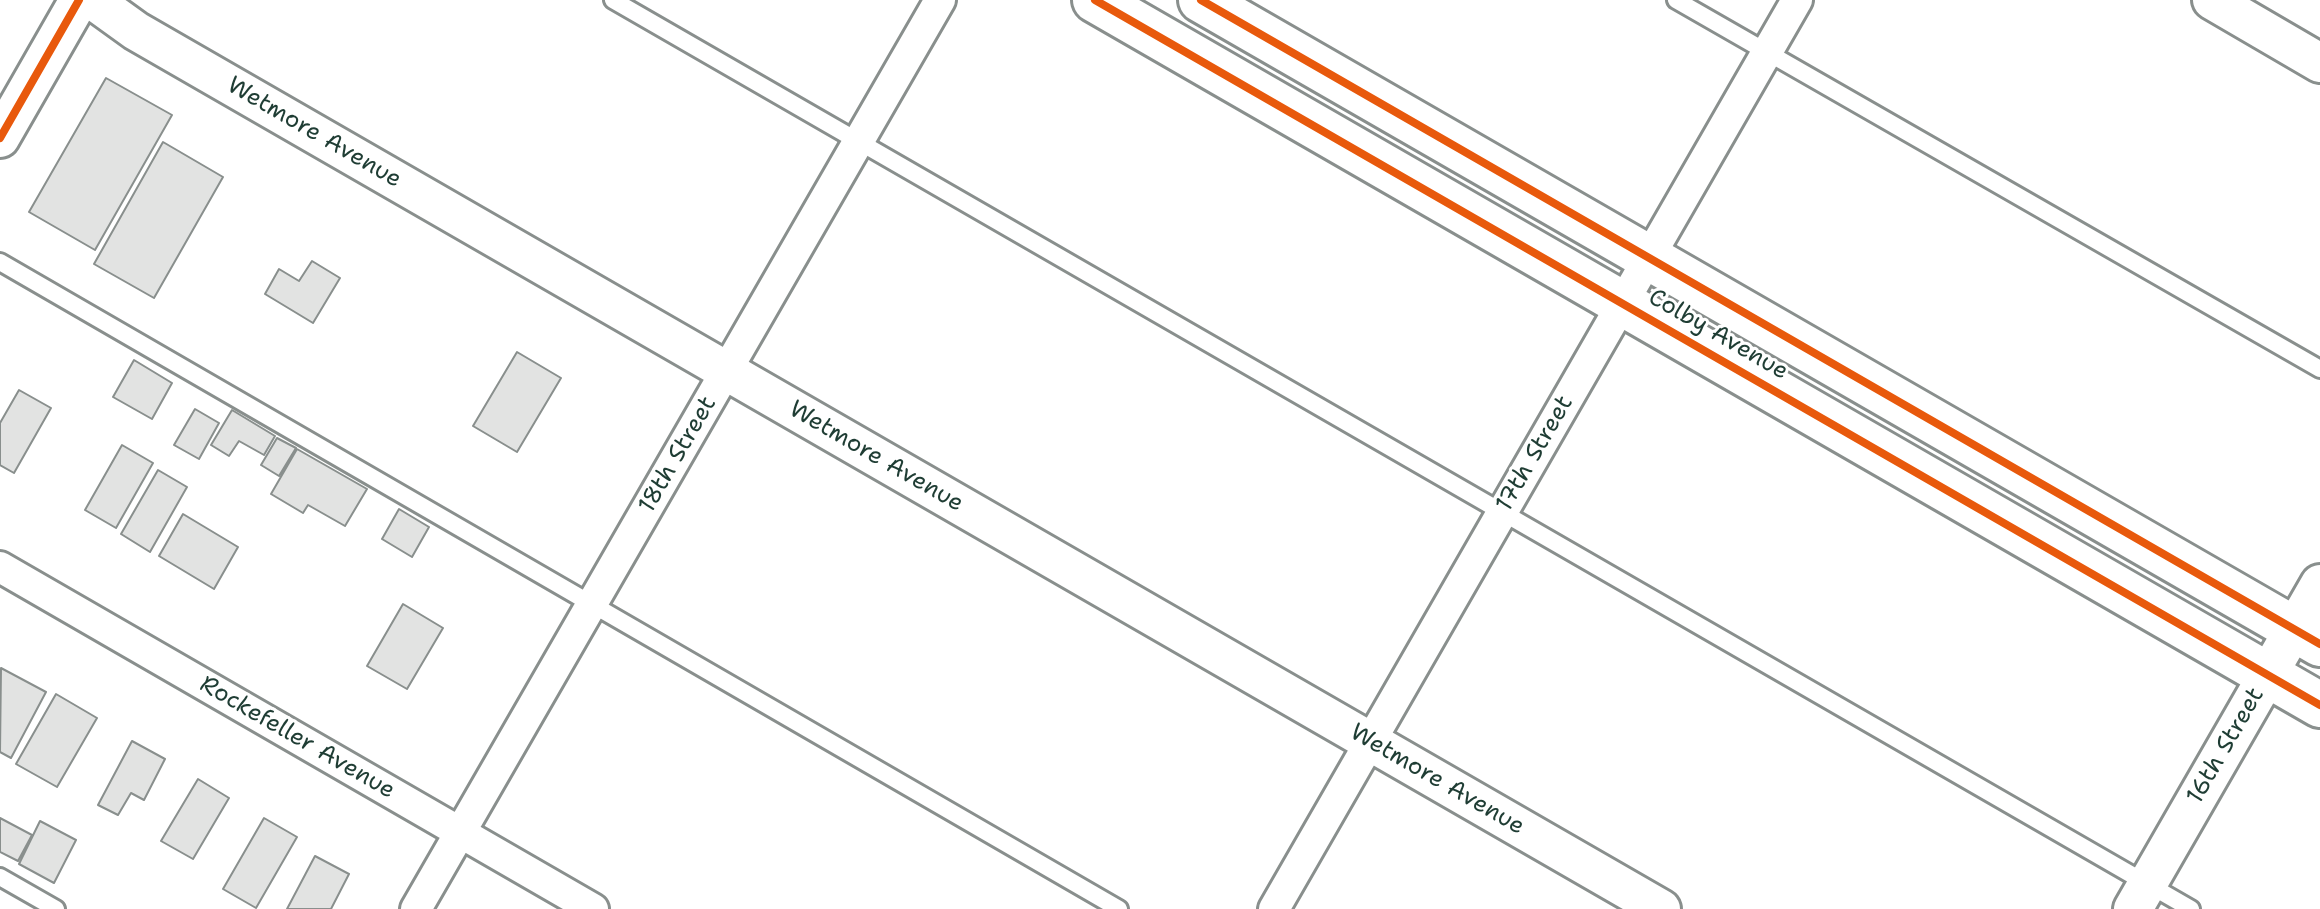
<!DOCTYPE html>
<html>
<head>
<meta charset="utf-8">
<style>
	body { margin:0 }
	canvas { display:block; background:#fff }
</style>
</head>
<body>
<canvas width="2320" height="909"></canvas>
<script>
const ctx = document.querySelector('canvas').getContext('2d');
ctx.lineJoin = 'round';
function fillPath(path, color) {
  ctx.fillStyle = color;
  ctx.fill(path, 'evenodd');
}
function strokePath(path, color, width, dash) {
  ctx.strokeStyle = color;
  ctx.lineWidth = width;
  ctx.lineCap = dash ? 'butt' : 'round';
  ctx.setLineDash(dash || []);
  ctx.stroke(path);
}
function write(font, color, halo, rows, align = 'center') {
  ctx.font = font + ' "Shantell Sans",sans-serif';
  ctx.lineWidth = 6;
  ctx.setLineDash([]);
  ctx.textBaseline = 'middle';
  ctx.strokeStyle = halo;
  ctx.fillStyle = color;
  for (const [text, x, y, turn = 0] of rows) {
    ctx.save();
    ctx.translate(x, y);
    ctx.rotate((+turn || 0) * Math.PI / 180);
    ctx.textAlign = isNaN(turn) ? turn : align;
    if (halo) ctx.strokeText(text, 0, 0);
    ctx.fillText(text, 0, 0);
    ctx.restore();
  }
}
const building = new Path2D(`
	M106,78L172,115L95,250L29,212Z
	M163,142L223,177L154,298L94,264Z
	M312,261L340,278L313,323L265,294L279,269L299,281Z
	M517,352L561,378L517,452L473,426Z
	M134,360L172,383L152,419L113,397Z
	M19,390L51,408L14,473L0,465V423Z
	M195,409L219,423L199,459L174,445Z
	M232,410L275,436L264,455L239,441L229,456L211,445Z
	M277,438L296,448L279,476L261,465Z
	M122,445L153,463L116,528L85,510Z
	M297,449L367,489L345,526L308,505L303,513L271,494Z
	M158,470L187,487L150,552L121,534Z
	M399,509L429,527L412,557L382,539Z
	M183,514L238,547L214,589L159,556Z
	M403,604L443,628L407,689L367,666Z
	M1,668L46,692L11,758L0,752Z
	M56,694L97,718L57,787L16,764Z
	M132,741L165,759L144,800L131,793L118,815L98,805Z
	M198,779L229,798L193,859L161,841Z
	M0,818L32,835L18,861L0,852Z
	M264,818L297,837L256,908L223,889Z
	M40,821L76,840L54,883L19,864Z
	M315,856L349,874L331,909H287Z`);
fillPath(building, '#e2e3e2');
strokePath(building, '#898f8d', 2);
const service = new Path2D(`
	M613,0L2191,909
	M1676,0L2320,369
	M0,262L1119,909
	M0,877L56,909`);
const minor = new Path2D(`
	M0,567L593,909
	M416,909L940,0
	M1274,909L1797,0`);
const tertiary = new Path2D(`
	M93,0L136,31L1661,909
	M2212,0L2320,63
	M0,138L79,0
	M2133,909L2320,584`);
const secondary = new Path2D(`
	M1095,0L2320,705
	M1201,0L2320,644`);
strokePath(service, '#898f8d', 22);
strokePath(minor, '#898f8d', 36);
strokePath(tertiary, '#898f8d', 44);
strokePath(secondary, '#898f8d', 50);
strokePath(service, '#fff', 16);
strokePath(minor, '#fff', 30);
strokePath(tertiary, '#fff', 38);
strokePath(secondary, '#fff', 44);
strokePath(new Path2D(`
	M1095,0L2320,705
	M1201,0L2320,644
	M0,138L79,0`), '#e8590c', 8);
write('24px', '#1f3d34', '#fff', [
	["Wetmore Avenue",314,133,30],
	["Colby Avenue",1718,335,30],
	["17th Street",1535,454,-60],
	["18th Street",678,455,-60],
	["Wetmore Avenue",876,457,30],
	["Rockefeller Avenue",297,738,30],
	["16th Street",2226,746,-60],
	["Wetmore Avenue",1437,780,30]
]);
</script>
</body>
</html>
